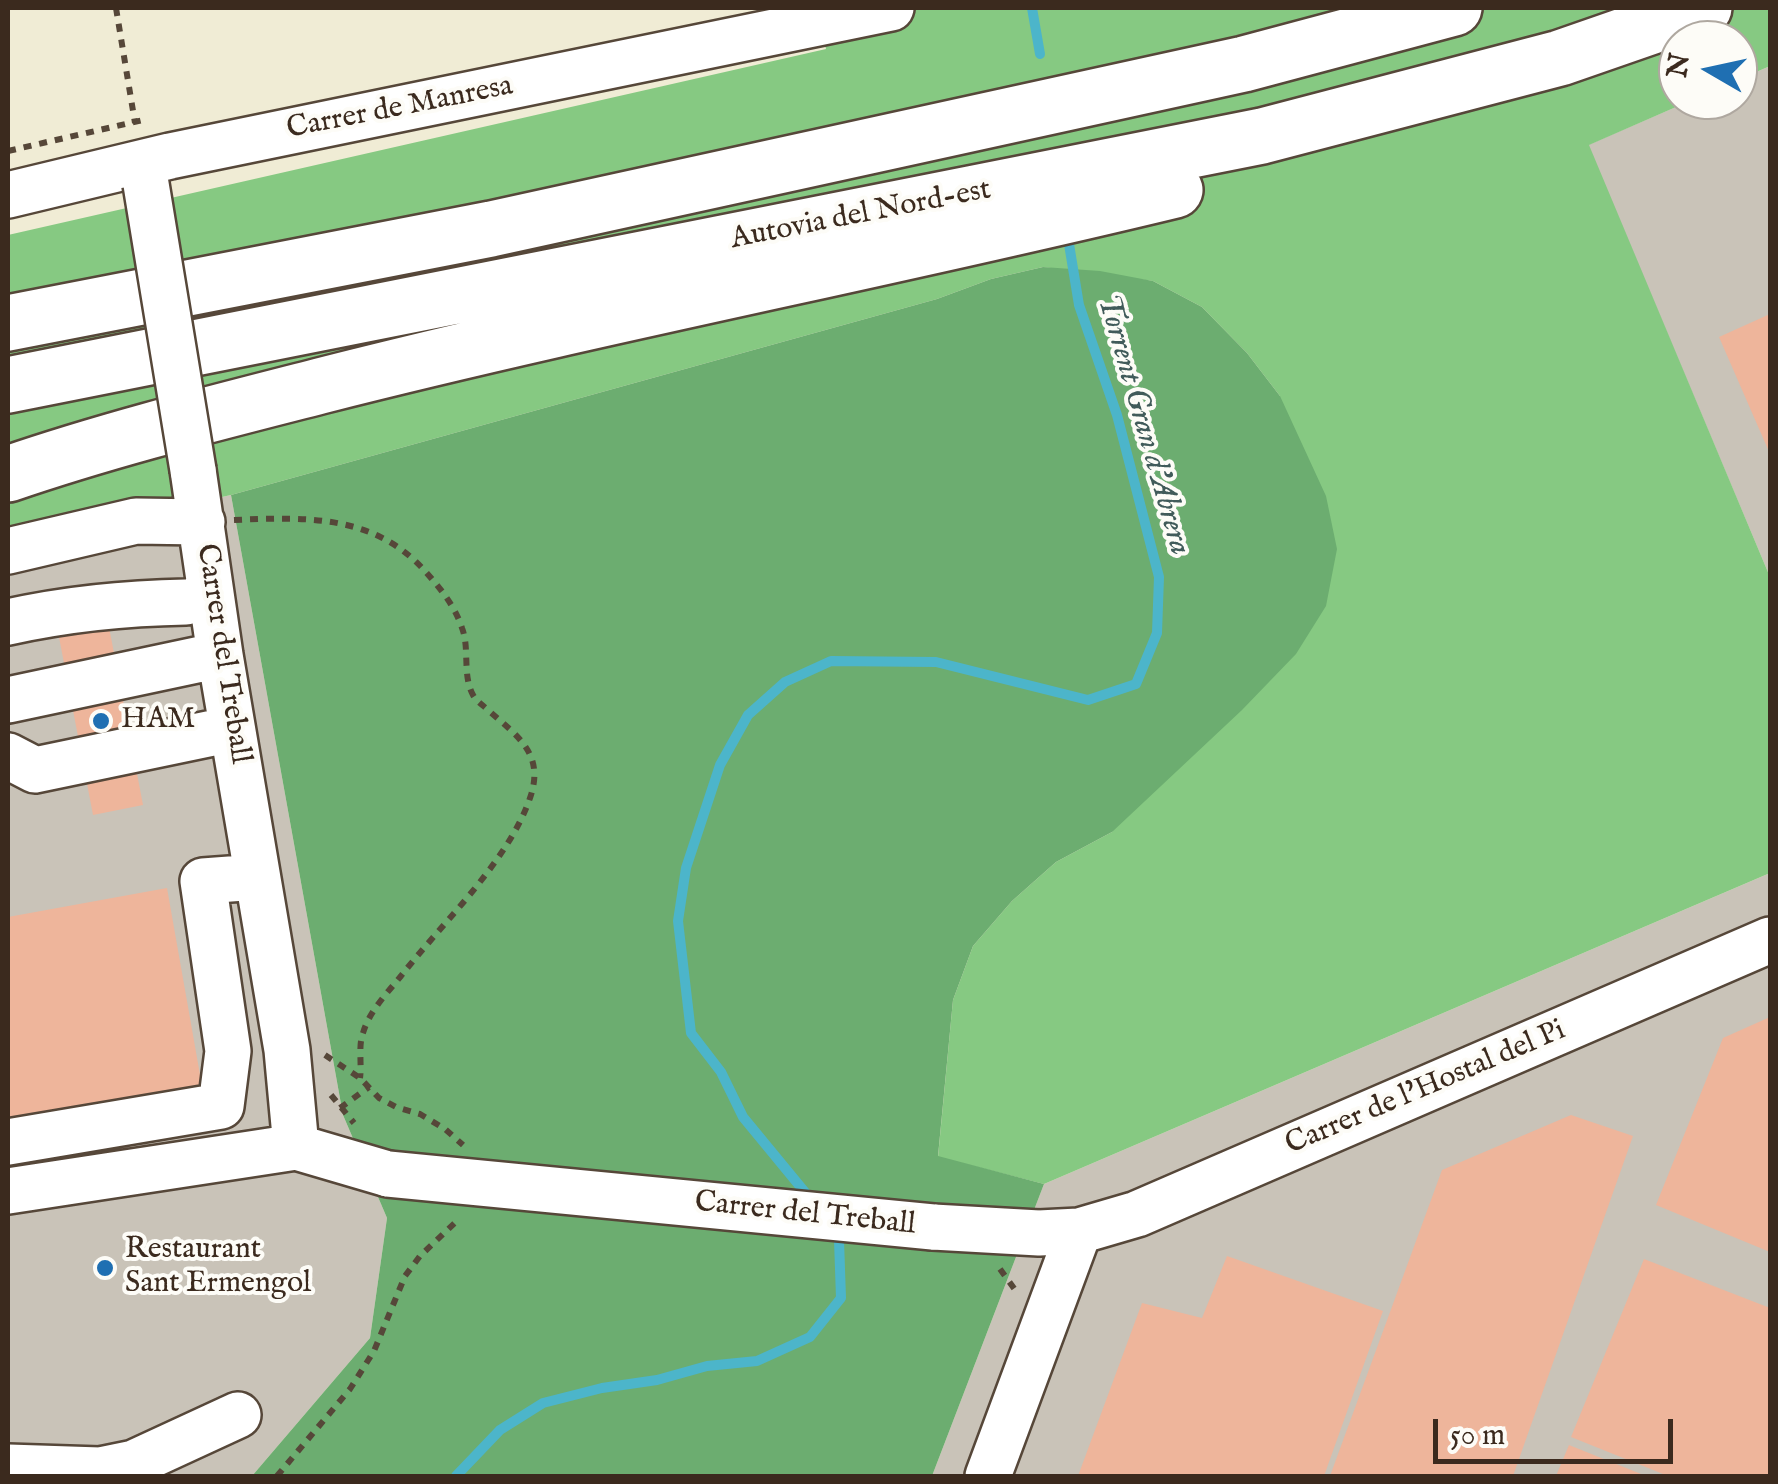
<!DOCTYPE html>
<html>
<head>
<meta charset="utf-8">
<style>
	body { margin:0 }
	#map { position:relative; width:1778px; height:1484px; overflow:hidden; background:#f0ecd5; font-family:"IM FELL English",serif }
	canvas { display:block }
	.frame { position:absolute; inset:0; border:10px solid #3b2a1e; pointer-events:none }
	.north { position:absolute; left:1658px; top:20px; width:100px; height:100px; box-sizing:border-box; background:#fdfcf7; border:2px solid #afa8a0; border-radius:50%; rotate:279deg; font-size:28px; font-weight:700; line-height:40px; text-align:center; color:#3b2a1e }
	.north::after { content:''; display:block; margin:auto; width:35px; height:45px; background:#1f6fb2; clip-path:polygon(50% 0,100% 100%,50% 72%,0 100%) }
	.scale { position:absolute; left:1433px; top:1419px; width:240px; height:45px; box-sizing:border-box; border:5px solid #3b2a1e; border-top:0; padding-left:12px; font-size:30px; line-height:35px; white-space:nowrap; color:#3b2a1e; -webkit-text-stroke:8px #fdfcf7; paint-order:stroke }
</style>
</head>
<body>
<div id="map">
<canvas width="1778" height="1484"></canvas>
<div class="frame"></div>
<div class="north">N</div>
<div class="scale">50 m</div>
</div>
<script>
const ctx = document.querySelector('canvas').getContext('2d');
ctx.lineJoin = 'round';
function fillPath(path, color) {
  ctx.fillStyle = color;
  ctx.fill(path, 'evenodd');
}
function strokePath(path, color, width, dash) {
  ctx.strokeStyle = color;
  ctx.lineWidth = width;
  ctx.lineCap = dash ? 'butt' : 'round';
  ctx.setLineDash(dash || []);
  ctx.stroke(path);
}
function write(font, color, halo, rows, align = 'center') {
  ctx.font = font + ' "IM FELL English",serif';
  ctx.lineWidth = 8;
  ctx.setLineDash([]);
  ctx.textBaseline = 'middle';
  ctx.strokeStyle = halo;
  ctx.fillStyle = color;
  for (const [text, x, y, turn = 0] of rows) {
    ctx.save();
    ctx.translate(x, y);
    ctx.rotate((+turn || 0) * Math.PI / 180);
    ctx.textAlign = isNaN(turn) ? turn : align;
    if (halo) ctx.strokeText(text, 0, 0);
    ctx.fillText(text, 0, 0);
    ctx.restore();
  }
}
fillPath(new Path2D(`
	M1770,66V577L1588,145L1692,100H1738V80Z
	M231,495L343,1115L387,1218L370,1338L252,1476H8V544Z
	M1770,873V1476H932L1044,1184Z`), '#c9c3b8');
fillPath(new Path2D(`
	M815,8H1770V66L1738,80V40H1678V100H1692L1589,145L1770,577V873L1044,1184L938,1157L953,1000L973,946L1012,901L1056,862L1112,832L1280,396L1247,353L1202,307L1153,281L1043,267L991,279L937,299L231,495L8,544V235L826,49Z`), '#86c982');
fillPath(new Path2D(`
	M1043,267L1100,271L1153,281L1202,307L1247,353L1280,396L1326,496L1337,549L1326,606L1296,654L1242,710L1112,832L1056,862L1012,901L973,946L953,1000L938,1156L1044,1184L932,1476H252L370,1338L387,1218L343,1115L231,495L937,299L991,279Z`), '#6cad70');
strokePath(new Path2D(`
	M1032,8L1040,54
	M813,1202L743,1117L721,1072L691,1033L678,921L686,868L720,765L748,715L785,682L831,661L936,662L1088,700L1136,684L1157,633L1159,577L1117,415L1079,305L1068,238
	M456,1476L500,1430L543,1403L602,1388L657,1380L707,1366L757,1361L810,1337L841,1298L839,1240L834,1232`), '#4cb5ca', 10);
fillPath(new Path2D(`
	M1770,314V454L1719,337Z
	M109,627L143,805L93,815L59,637Z
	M167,888L202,1086L8,1120V917Z
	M1770,1017V1252L1656,1205L1723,1038Z
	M1571,1115L1633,1136L1513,1476H1330L1442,1170Z
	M1227,1256L1383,1311L1324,1476H1078L1142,1303L1202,1318Z
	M1644,1259L1770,1308V1476H1668L1571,1437Z
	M1569,1445L1646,1476H1556Z`), '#eeb59b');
const minor = new Path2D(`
	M8,195L170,156L891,8
	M193,470L220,655L287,1050L296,1147
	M8,551L136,521L202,522
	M8,622C67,609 125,603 186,602
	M8,700L220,655
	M8,756L35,770L232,729
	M8,1142L221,1106L228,1051L203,881L257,877
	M8,1191L296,1147L388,1174
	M933,1227L1039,1233L1079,1231L1137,1214L1770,940
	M8,1467L100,1470L134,1463L238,1415
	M988,1476L1079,1231`);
const highway = new Path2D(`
	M8,323L491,229L1244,64L1454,8
	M8,385L1262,136L1560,58L1704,8
	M8,474C110,439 215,413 320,386C603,314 891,259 1175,190`);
strokePath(minor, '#564739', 50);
strokePath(highway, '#564739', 60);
strokePath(new Path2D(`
	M116,8L135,123
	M8,151L143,120
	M234,520C305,517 374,514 425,571C440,588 455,606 462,628C470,649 462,675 473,695C477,702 483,705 489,711C519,737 545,755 530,798C508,862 442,923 401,976C387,993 369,1012 363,1033C358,1046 362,1064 360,1078
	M325,1055L360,1078L379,1098L396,1107L420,1114L445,1129L463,1145
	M331,1095L354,1123
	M340,1108L369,1087
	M1000,1269L1016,1291
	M277,1476L350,1389L374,1351L405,1276L420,1256L459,1219`), '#564739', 6, [8, 8]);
strokePath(minor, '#fff', 45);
strokePath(highway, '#fff', 55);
const minorBridge = new Path2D(`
	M146,184L193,470
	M388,1174L933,1227`);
strokePath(minorBridge, '#564739', 50, []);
strokePath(minorBridge, '#fff', 45);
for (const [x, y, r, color] of [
	[101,721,10,"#1f6fb2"],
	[105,1268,10,"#1f6fb2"]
]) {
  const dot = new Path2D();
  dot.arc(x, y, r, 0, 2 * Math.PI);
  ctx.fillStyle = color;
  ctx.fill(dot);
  strokePath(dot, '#fdfcf7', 4);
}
write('30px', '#3b2a1e', '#fdfcf7', [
	["Carrer de Manresa",400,109,-11],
	["Autovia del Nord-est",861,216,-11],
	["Carrer del Treball",222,654,81],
	["Carrer de l'Hostal del Pi",1426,1089,-23],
	["Carrer del Treball",805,1215,6]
]);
write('30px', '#3b2a1e', '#fdfcf7', [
	["HAM",121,721],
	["Restaurant",125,1251],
	["Sant Ermengol",125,1285]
], 'left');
write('italic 32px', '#415b5a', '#fdfcf7', [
	["Torrent Gran d'Abrera",1142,425,74]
]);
</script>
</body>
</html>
